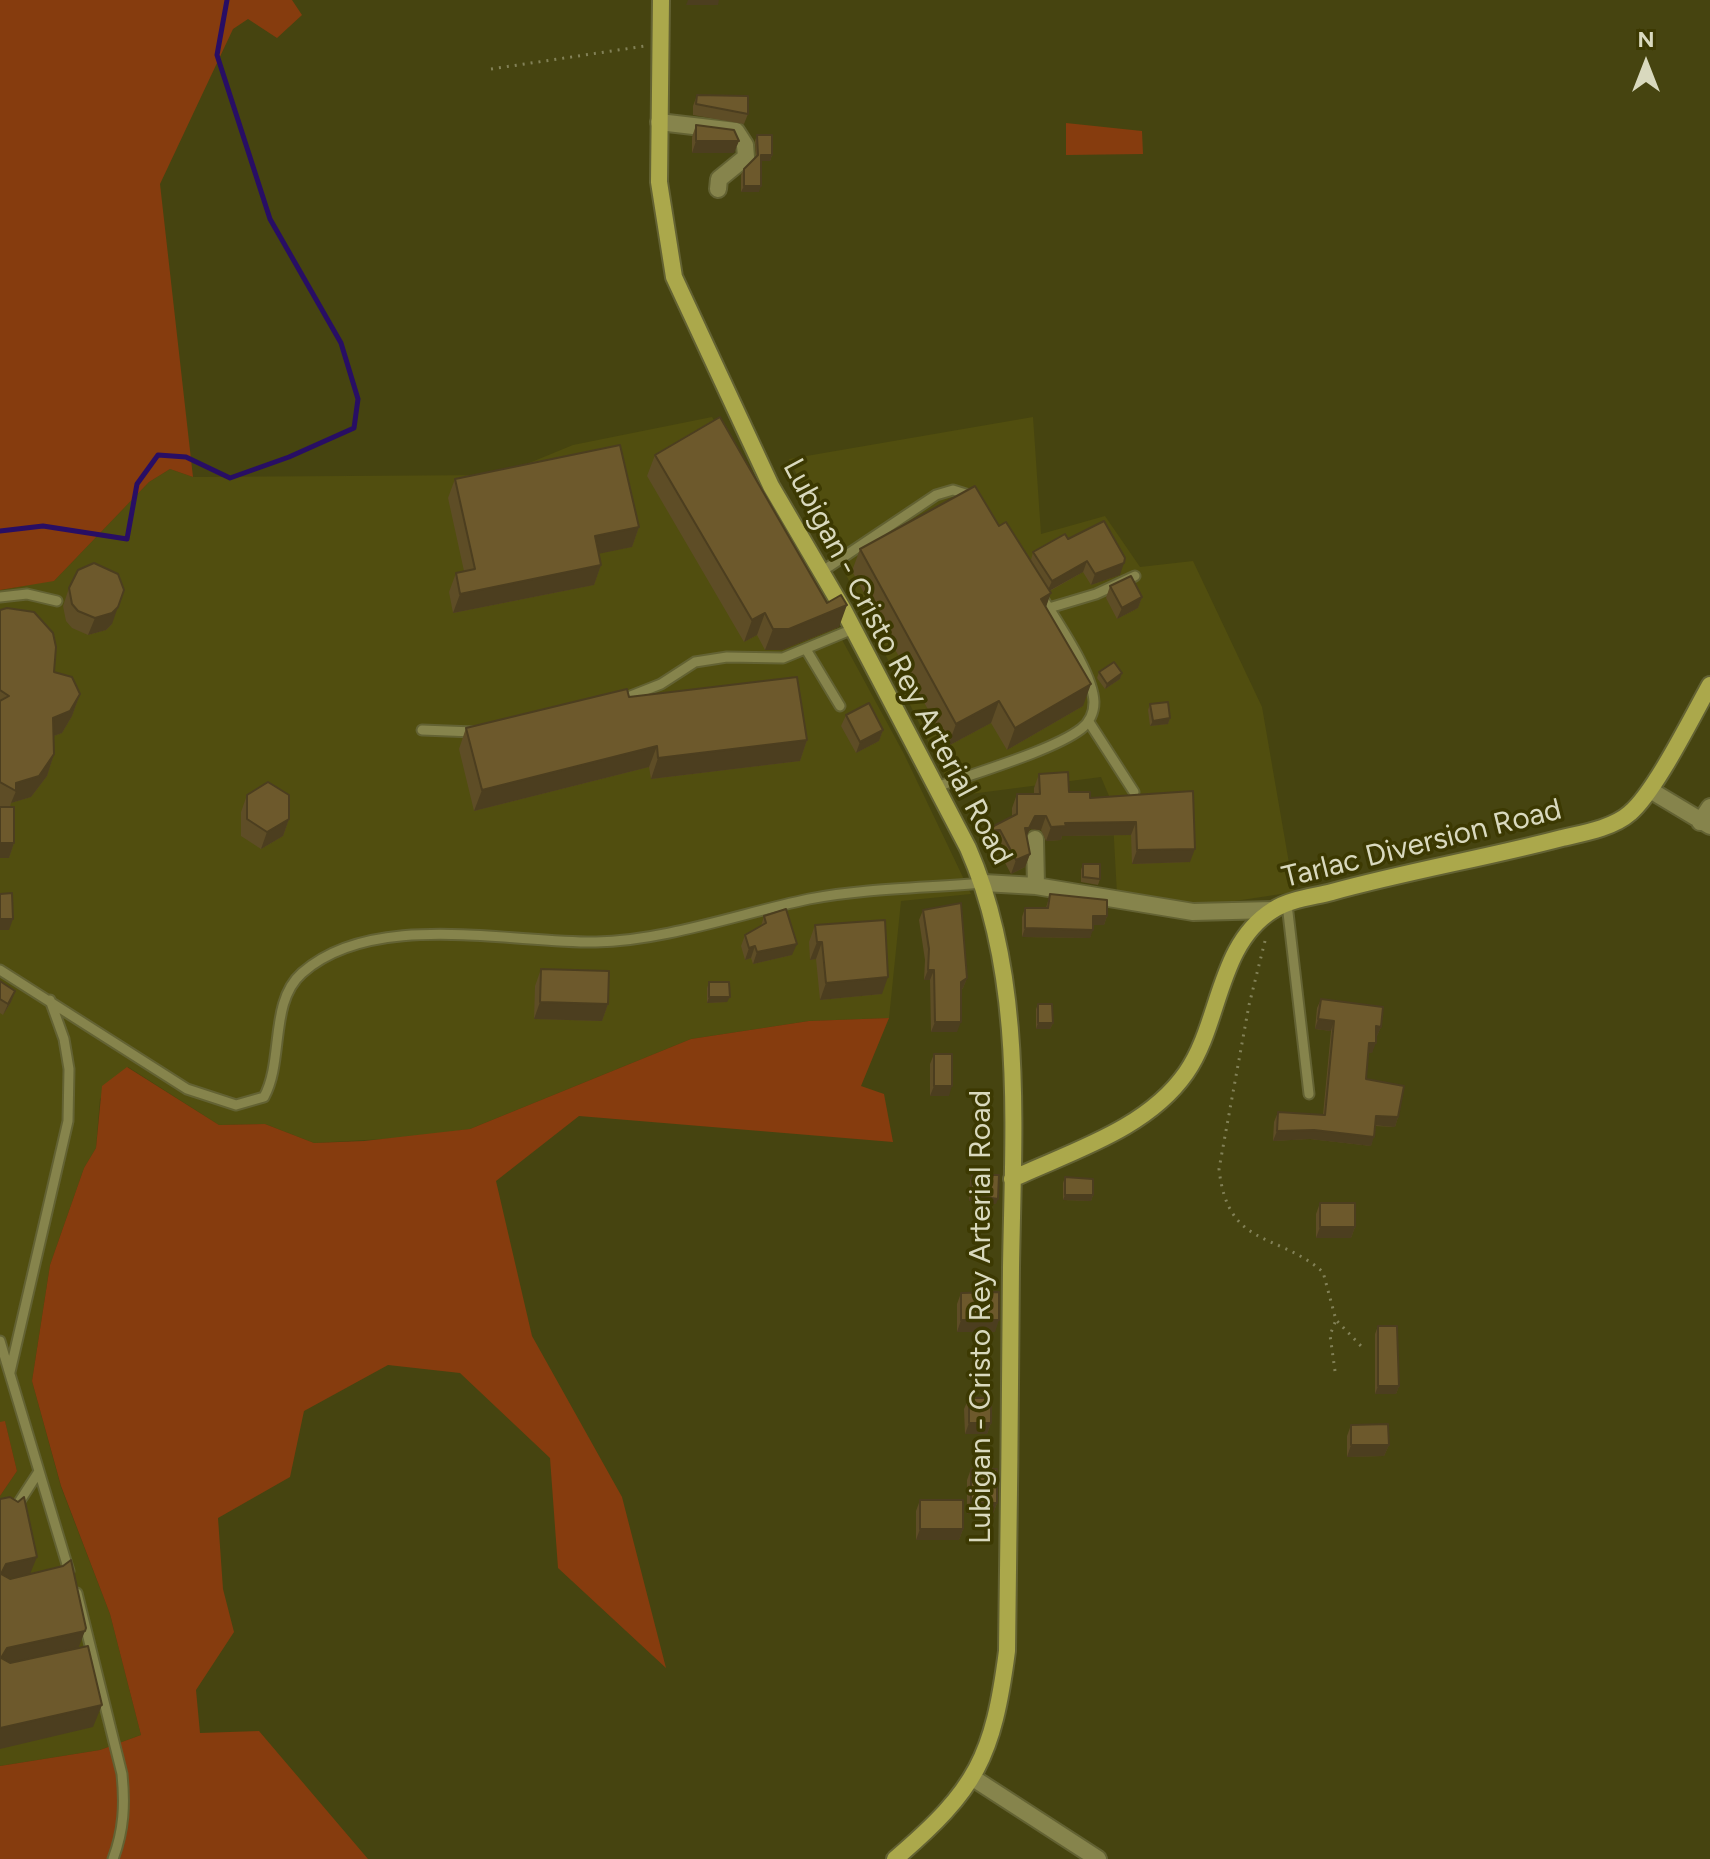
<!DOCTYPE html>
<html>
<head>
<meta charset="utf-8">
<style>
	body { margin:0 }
	#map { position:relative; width:1710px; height:1859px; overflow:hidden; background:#464410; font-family:Figtree,sans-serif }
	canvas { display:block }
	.north { position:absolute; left:1606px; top:24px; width:80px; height:80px; -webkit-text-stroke:6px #3c3902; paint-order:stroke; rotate:0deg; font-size:22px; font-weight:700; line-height:32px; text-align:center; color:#d9d9be }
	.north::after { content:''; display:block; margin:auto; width:28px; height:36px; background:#d9d9be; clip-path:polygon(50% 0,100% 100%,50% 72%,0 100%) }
</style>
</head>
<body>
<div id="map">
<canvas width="1710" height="1859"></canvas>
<div class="north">N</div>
</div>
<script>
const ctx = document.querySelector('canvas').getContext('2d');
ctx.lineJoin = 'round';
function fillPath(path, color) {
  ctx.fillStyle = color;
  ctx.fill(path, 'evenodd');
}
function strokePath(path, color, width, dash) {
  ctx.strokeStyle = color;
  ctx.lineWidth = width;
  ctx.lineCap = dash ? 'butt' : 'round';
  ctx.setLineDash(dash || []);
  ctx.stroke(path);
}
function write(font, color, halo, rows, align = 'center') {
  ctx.font = font + ' Figtree,sans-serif';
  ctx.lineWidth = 7;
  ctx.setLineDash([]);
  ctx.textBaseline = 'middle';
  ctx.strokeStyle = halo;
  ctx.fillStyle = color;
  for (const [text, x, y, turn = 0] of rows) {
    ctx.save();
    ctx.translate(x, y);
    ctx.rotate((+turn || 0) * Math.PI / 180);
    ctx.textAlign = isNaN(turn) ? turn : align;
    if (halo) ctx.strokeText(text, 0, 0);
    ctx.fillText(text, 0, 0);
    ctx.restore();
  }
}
fillPath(new Path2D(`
	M712,417L789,542L904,754L971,894L901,901L889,1018L809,1021L691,1039L470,1129L419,1137L314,1143L265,1124L219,1125L128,1067L100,1099L96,1148L84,1168L50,1265L32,1381L61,1487L110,1614L141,1735L100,1750L0,1766V1496L17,1471L5,1422H0V590L55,580L149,482L170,469L193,477L500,475L573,445Z
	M1033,417L1041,534L1105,516L1140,567L1193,561L1262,707L1294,892L1209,905L1153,901L1117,894L1112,803L1101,777L955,796L789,459Z`), '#514e0f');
fillPath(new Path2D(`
	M0,0H292L302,15L277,38L248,19L233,29L160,184L193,477L170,469L149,482L54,581L0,590Z
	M1066,123L1142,131L1143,154L1066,155Z
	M889,1018L861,1086L884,1094L893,1142L579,1116L496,1181L532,1336L622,1497L666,1668L558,1568L550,1458L460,1373L388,1365L304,1411L290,1477L218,1518L223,1589L234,1632L196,1690L200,1733L259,1731L368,1859H0V1766L100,1750L141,1735L110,1614L61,1486L32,1381L50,1265L84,1168L96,1148L102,1086L127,1067L219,1125L265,1124L314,1143L364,1141L470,1129L691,1039L809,1021Z
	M5,1421L17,1471L0,1496V1422Z`), '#863c0e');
strokePath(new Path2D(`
	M0,531L43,526L127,539L137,484L158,455L186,457L230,478L289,457L354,428L358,399L341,343L270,219L217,55L227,0`), '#280e64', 5);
const service = new Path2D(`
	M821,572L936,495L953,490L972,496
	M0,597L27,594L57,601
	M1049,608L1096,594L1135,576
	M807,651L840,706
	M618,701L661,684L695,662L727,657L783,658L853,629
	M1089,722L1134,792
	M422,730L474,732
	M937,787C974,773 1052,751 1081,729C1089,723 1094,713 1094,702C1093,673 1057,622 1042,597
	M1287,904L1309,1094
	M0,970L187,1089L236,1105L264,1097C284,1061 269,1002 302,973C373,910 508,943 596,942C664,941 742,913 809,899C865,888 926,888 984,883
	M0,1341L69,1571
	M10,1372L68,1121L69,1069L64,1039L50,1000
	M14,1510L38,1473
	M77,1593L122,1774C125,1804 124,1830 113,1859`);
const minor = new Path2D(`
	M659,122L736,131L745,145L746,157L719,179L718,189
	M1650,790L1710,826
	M1700,822L1710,807
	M1035,839L1036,886
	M984,883L1036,886L1193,912L1273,910
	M973,1778L1098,1859`);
const secondary = new Path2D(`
	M661,0L659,182L674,277L771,486L843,609L968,848C1025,978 1013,1129 1011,1268C1010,1396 1009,1523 1007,1651C993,1757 977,1789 895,1859
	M1012,1179C1072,1151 1147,1129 1186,1073C1221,1023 1217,945 1273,910C1290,899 1313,897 1332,892C1408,871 1486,858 1562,838C1584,833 1613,828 1630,813C1655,792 1692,717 1710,685`);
strokePath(service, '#636233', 13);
strokePath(minor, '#636233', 20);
strokePath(secondary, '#636233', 20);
strokePath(new Path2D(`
	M491,69L645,46
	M1265,941L1249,1005L1219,1169C1228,1249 1276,1231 1323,1272L1336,1320L1361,1346
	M1335,1371L1330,1335L1336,1320`), '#828157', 3, [2, 6]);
strokePath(service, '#86844c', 9);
strokePath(minor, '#86844c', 16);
strokePath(secondary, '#aba84b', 16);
fillPath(new Path2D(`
	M697,95L748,114L744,124L693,115V106Z
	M696,125L734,153H692V137Z
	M757,135L772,155L770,161H761L759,192H741V175L744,169L756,157L755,141Z
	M655,455L839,627L782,650H765L757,635L744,642L647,476Z
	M455,479L639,527L632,547L599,553L601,565L594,585L453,613L449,592L456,573L464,571L448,498Z
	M999,526L1031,560L1033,552L1068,539L1120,575L1091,585L1083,572L1050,591L1046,607L1083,706L1007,750L991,723L948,746L852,571L860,549Z
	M1110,586L1142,597L1138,608L1117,619L1106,598Z
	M69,588L112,624L106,630L88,635L72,628L66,621L63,606Z
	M0,610L54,672L80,694L72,716L62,733L54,736V754L47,776L31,797L11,803L10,807L14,843L9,858H0Z
	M1099,672L1122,673L1120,679L1105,689L1097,678Z
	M629,697L807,740L800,761L651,779L649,767L474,811L459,749L466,728Z
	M1150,704L1170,718L1168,724L1150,726L1148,710Z
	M846,715L883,730L879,741L856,753L841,726Z
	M1039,774L1069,792L1090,798L1193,791L1190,862L1132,864L1131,835L1062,836L1061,840L1046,841L1041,830L1030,829L1026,837L1030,854L1025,867L1011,874L995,844H979L1012,816V808L1017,794H1034V788Z
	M247,795L289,819L283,836L261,849L241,836V812Z
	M1083,864L1100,879L1098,885L1081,882V870Z
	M1050,894L1107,916L1104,925H1093L1090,938L1022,937V917L1025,908H1046Z
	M923,910L967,978L963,988L961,990L957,1032H931L930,980H924L925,960L919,920Z
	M764,916L792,955L753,964L751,958L745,960L741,946L745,935L761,926Z
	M815,925L882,994L820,1000L816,959L810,960L809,942Z
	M541,969L608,1004L602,1021L534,1019L535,986Z
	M0,981L15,991L11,1002L3,1015L0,1013Z
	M709,982L727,1002L707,1003V988Z
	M1321,999L1381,1027L1377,1036H1376L1372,1053L1368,1052L1366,1079L1398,1117L1395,1127L1375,1126L1371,1146L1310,1139L1273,1141L1274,1122L1278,1112L1323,1115L1331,1031L1315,1029L1317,1008Z
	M1038,1004L1053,1023L1050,1029H1036V1009Z
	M934,1054L949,1096H930V1064Z
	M972,1175L996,1204L969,1201L970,1181Z
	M1065,1177L1093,1195L1091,1201L1063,1200V1183Z
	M1320,1203L1355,1227L1351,1238H1316V1214Z
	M961,1293L995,1332H957V1304Z
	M1378,1326L1399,1386L1396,1394H1375V1334Z
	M969,1398L991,1423L987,1434H965L964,1409Z
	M1351,1425L1389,1445L1384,1456L1347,1457V1436Z
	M971,1469L997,1503L993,1514H967V1480Z
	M920,1500L963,1529L959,1540H916V1511Z`), '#5e4d26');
fillPath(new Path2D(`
	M688,0H719L718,5H686Z
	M696,141H739L734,153H692Z
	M761,155H772L770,161H759Z
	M744,186H761L759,192H741Z
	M639,527L632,547L588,556L595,536Z
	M1087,561L1083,572L1047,592L1052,581Z
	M1124,563L1120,575L1091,585L1095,574Z
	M601,565L594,585L453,613L460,594Z
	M1051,593L1043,615L1041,599Z
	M1142,597L1138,608L1117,619L1122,608Z
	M847,605L839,627L782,650H765L773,629Z
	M118,607L112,624L106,630L88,635L95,618Z
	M765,613L757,635L744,642L752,620Z
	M1122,673L1120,679L1105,689L1107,684Z
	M1091,684L1083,706L1007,750L1015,728Z
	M80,694L72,716L62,733L45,739L53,718Z
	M999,701L991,723L948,746L956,724Z
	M1170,718L1168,724L1150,726L1153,721Z
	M883,730L879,741L856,753L860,742Z
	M807,740L800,761L651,779L658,758Z
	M657,746L649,767L474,811L482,790Z
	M54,754L47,776L31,797L11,803L16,791V783Z
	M1035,816H1046L1041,830L1030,829L1024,842L1025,828Z
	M289,819L283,836L261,849L267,832Z
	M1136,822L1131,835L1062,836L1061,840L1046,841L1051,827L1065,823Z
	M1000,830L995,844H979L984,831Z
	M0,843H14L9,858H0Z
	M1195,849L1190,862L1132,864L1137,850Z
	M1030,854L1025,867L1011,874L1016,860Z
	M1093,916H1107L1104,925H1090Z
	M0,919H13L9,930H0Z
	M1025,928L1093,930L1090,938L1022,937Z
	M817,942H822L816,959L810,960Z
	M797,944L792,955L753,964L757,952Z
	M755,946L751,958L745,960L749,948Z
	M928,970H934L930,980H924Z
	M888,977L882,994L820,1000L826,983Z
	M967,978L963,988L957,992L961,982Z
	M15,991L11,1002L3,1015L8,1004Z
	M709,997H730L727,1002L707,1003Z
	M540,1002L608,1004L602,1021L534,1019Z
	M1318,1019L1334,1021L1331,1031L1315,1029Z
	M935,1022H961L957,1032H931Z
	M1038,1023H1053L1050,1029H1036Z
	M1376,1026L1381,1027L1377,1036H1373Z
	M1369,1043H1376L1372,1053L1366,1052Z
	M934,1086H952L949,1096H930Z
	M1376,1116L1398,1117L1395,1127L1372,1125Z
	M1314,1130L1374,1137L1371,1146L1310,1139L1273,1141L1277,1131Z
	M971,1195L998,1199L996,1204L969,1201Z
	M1065,1195H1093L1091,1201L1063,1200Z
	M1320,1227H1355L1351,1238H1316Z
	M961,1320H999L995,1332H957Z
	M1378,1386H1399L1396,1394H1375Z
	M969,1423H991L987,1434H965Z
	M1351,1445H1389L1384,1456L1347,1457Z
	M971,1503H997L993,1514H967Z
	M920,1529H963L959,1540H916Z
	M37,1557L28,1579L0,1577L6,1564Z
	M85,1631L76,1654L0,1670V1661L7,1648Z
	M102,1705L93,1727L0,1749V1728Z`), '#4c3e1f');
const building = new Path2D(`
	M697,95L748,96V114L696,104Z
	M696,125L734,130L739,141H696Z
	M757,135H772V155H761V186H744V169L758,155Z
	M720,417L827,603L841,595L847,605L789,629H773L765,613L752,620L655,455Z
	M620,445L639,527L595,536L601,565L460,594L456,573L475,569L455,479Z
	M975,486L999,526L1006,522L1051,593L1041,599L1091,684L1015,728L999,701L956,724L860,549Z
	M1104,521L1125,558L1124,563L1095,574L1087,561L1052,581L1033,552L1065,534L1068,539Z
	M94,563L118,574L124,590L118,607L112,613L95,618L78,611L72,604L69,588L78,570Z
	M1131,576L1142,597L1122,608L1110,586Z
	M7,608L34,612L53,633L56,647L54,672L72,677L80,694L70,711L53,718L54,754L39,776L16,783V791L0,782V701L9,696L0,690V610Z
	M1114,662L1122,673L1107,684L1099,672Z
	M797,677L807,740L658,758L657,746L482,790L466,728L627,689L629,697Z
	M1168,702L1170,718L1153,721L1150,704Z
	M869,703L883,730L860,742L846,715Z
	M1068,772L1069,792H1090V798L1193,791L1195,849L1137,850L1136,822L1065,823L1066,826L1051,827L1046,816H1035L1029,828H1025L1030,854L1016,860L1000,830L984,831L1017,814V794H1040L1039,774Z
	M268,782L289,795V819L267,832L247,819V795Z
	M0,807H14V843H0Z
	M1083,864H1100V879L1083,877Z
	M12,893L13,919H0V894Z
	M1050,894L1107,900V916H1093V930L1025,928V908H1048Z
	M961,903L967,978L961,982V1022H935L934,970H928L929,949L923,910Z
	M786,909L797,944L757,952L755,946L749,948L745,935L766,923L764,916Z
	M885,920L888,977L826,983L822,942H817L815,925Z
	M541,969L609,971L608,1004L540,1002Z
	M0,981L15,991L8,1004L0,999Z
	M709,982H729L730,997H709Z
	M1321,999L1383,1007L1381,1027L1376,1026V1043H1369L1366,1079L1404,1086L1398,1117L1376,1116L1374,1137L1314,1130L1277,1131L1278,1112L1325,1115L1334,1021L1318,1019Z
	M1038,1004H1052L1053,1023H1038Z
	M934,1054H952V1086H934Z
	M972,1175H999L998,1199L971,1195Z
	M1065,1177L1093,1179V1195H1065Z
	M1320,1203H1355V1227H1320Z
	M999,1292V1320H961V1293Z
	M1378,1326H1397L1399,1386H1378Z
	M969,1398H991V1423H969Z
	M1388,1424L1389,1445H1351V1425Z
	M971,1469H997V1503H971Z
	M10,1497L18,1502L24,1497L37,1557L6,1564L1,1574L10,1579L63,1566L71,1560L86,1628L85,1631L7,1648L1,1658L10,1663L88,1646L102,1705L0,1728V1499Z
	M920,1500H963V1529H920Z`);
fillPath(building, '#6d592c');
strokePath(building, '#4c3e1f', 2);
write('30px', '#d9d9be', '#3c3902', [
	["Lubigan - Cristo Rey Arterial Road",897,662,62],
	["Tarlac Diversion Road",1422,844,-14],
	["Lubigan - Cristo Rey Arterial Road",981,1317,-90]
]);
</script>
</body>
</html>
